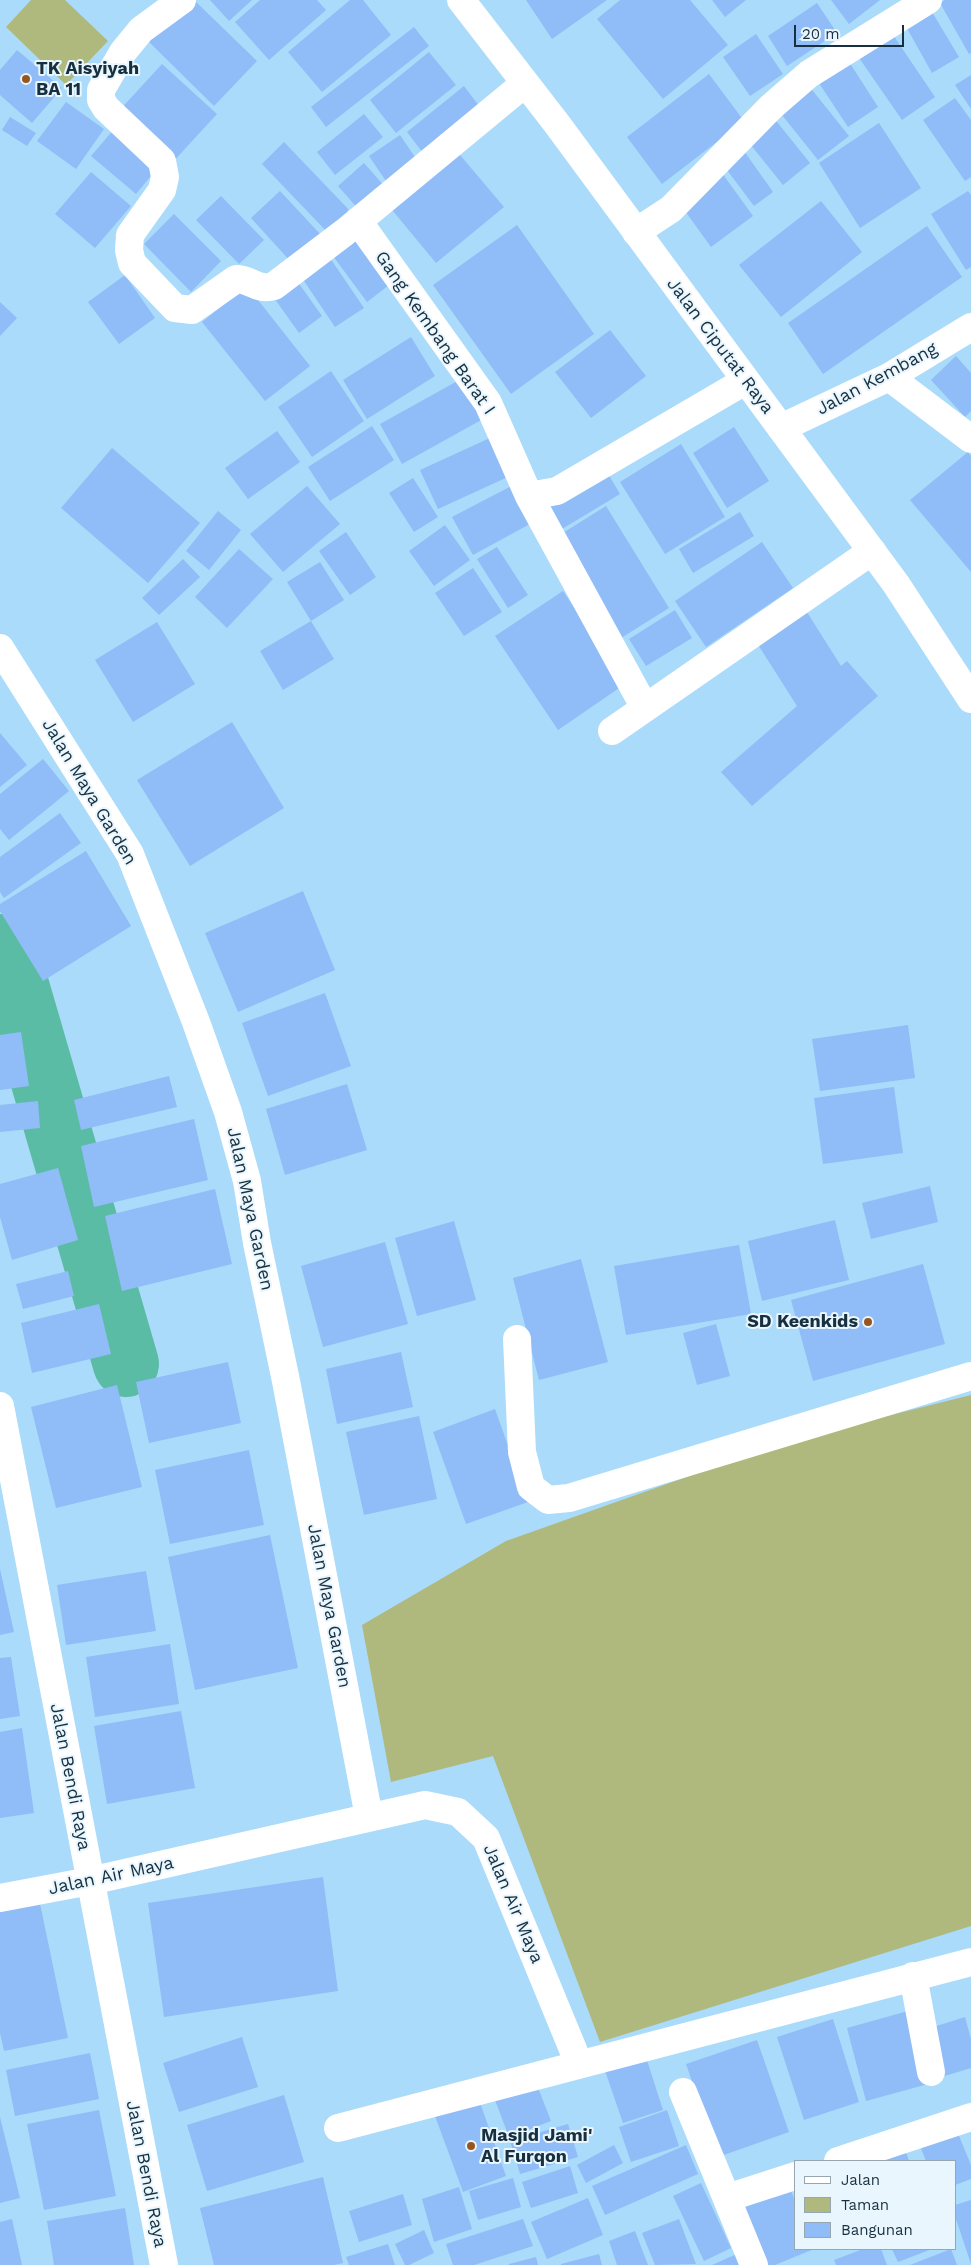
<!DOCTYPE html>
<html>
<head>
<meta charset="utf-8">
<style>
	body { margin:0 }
	#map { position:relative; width:971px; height:2265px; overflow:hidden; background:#aadbfa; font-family:"Work Sans",sans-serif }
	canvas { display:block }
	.legend { position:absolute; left:794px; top:2160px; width:162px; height:90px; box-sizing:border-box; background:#eaf6fe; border:1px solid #96a7b2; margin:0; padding:6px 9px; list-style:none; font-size:15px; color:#17303f }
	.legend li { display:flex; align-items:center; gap:10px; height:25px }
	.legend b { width:25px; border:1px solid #96a7b2 }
	.scale { position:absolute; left:794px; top:25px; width:110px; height:22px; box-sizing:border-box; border:2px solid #17303f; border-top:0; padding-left:6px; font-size:15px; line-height:18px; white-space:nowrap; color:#17303f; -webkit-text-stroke:4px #eaf6fe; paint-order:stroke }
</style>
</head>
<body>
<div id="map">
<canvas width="971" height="2265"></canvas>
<ul class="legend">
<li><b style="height:6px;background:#fff"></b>Jalan</li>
<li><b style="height:14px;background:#afb97e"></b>Taman</li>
<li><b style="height:14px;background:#90bcf8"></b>Bangunan</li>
</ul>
<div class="scale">20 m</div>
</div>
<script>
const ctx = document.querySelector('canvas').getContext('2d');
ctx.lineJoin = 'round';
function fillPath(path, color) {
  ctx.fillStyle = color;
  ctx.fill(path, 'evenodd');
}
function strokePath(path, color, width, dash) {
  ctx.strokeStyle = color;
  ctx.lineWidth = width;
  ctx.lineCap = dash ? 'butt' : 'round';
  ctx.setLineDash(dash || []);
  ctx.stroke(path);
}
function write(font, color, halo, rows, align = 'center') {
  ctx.font = font + ' "Work Sans",sans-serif';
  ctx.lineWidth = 4;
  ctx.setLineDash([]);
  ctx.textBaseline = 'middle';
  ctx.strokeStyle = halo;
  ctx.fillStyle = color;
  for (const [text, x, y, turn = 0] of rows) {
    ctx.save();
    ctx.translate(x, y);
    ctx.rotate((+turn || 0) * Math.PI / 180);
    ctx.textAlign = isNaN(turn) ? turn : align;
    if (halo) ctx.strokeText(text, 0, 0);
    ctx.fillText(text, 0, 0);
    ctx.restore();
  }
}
fillPath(new Path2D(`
	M31,0H65L108,41L66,85L6,27Z
	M971,1395V1926L600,2042L493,1756L391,1782L362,1625L506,1541L791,1440Z`), '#afb97e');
strokePath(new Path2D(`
	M0,947L15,982L126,1364`), '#5bbca6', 66);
fillPath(new Path2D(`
	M194,0L257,61L214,106L148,41Z
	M210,0H252L229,21Z
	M260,0H317L326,10L269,60L235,22Z
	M350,0H363L391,35L322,92L288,52Z
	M526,0H607L552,39Z
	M620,0H690L728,45L663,99L597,19Z
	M712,0H746L725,17Z
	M831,0H880L849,24Z
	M945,0H971V53L969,54L940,3Z
	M817,3L837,33L787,66L768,36Z
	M929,7L959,57L932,73L904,23Z
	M414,27L429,46L326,127L311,107Z
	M889,29L935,97L902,120L855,52Z
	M756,34L783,74L750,96L723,57Z
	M17,50L62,88L32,123L0,95V70Z
	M429,52L456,85L396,133L370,100Z
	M846,57L878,107L848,127L815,77Z
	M162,64L217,114L171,164L116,114Z
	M709,74L744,121L662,184L627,137Z
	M971,75V109L955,85Z
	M805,81L849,136L818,160L774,105Z
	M464,86L483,111L426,157L407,132Z
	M955,98L971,120V177L965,181L923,120Z
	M66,102L104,129L76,169L37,141Z
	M364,114L383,137L335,175L317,152Z
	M10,117L36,133L27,146L2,130Z
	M773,117L810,163L783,185L746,139Z
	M879,123L921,188L860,228L819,163Z
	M115,128L160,165L136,194L91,156Z
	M400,135L417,160L386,181L369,156Z
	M284,142L352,213L330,235L262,164Z
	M455,149L504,207L436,263L388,205Z
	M744,151L773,192L754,206L724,166Z
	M364,163L386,188L360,211L338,186Z
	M91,172L131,206L95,248L55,214Z
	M722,173L753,216L711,247L680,204Z
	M280,191L321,235L292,263L251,218Z
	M968,191L971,195V267L966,270L931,214Z
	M221,196L264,240L239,264L196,220Z
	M821,201L862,252L781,317L739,265Z
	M174,214L221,261L191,292L144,244Z
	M517,225L594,334L511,394L433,285Z
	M927,226L962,277L823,374L788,323Z
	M356,233L393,282L367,302L330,252Z
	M330,258L364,308L335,327L302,278Z
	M125,275L155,318L119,344L88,302Z
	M295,278L322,316L299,333L272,295Z
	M247,286L310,366L265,401L202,322Z
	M0,302L17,318L0,336Z
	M610,330L646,376L591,418L555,372Z
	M411,337L435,376L367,419L343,380Z
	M956,356L971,373V411L965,417L931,380Z
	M331,371L364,421L312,457L278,407Z
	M461,379L483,419L402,464L380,424Z
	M372,426L394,460L330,501L308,467Z
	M734,427L769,481L727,508L693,453Z
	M277,431L300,462L248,499L225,468Z
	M492,437L510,476L438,509L420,470Z
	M681,444L725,517L665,554L620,482Z
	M112,448L200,523L148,583L61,508Z
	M968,452L971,456V572L910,500Z
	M607,472L620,494L562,529L549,507Z
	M413,478L438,517L414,532L389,493Z
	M519,482L539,519L473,555L452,517Z
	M307,486L340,524L283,572L250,534Z
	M606,506L669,608L621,638L558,536Z
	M218,511L241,530L209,570L186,551Z
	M740,512L754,536L693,573L679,549Z
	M445,525L470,560L434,586L409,551Z
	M346,532L376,577L350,595L319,551Z
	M762,542L793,588L706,647L675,601Z
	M497,547L528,595L508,608L477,559Z
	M239,549L273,579L227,628L195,597Z
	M183,559L200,577L159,615L142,598Z
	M320,562L344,600L311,621L287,582Z
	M473,568L502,612L464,636L435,593Z
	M563,591L625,684L558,730L495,636Z
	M805,609L841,666L847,661L878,696L752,806L721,772L797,706L755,640Z
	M675,610L692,638L646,666L629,639Z
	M311,621L334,659L283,690L260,651Z
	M157,622L195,684L133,722L95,660Z
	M232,722L284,808L190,866L137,780Z
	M0,733L27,765L0,787Z
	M43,759L69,791L9,840L0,829V794Z
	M60,813L81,843L4,898L0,892V857Z
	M86,851L131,926L43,981L0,911V904Z
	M303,891L335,970L238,1012L205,933Z
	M325,993L351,1066L268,1096L242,1023Z
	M908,1025L915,1078L820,1091L812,1039Z
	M21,1032L29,1086L0,1090V1035Z
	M169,1076L177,1107L81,1130L74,1100Z
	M347,1084L367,1150L285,1175L266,1109Z
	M894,1087L903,1153L823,1164L814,1098Z
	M38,1101L40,1128L0,1132V1105Z
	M194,1119L208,1180L94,1207L81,1146Z
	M58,1168L78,1240L12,1260L0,1217V1184Z
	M930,1186L938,1222L871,1239L862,1203Z
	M215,1189L232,1264L122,1291L105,1216Z
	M835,1220L849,1280L762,1301L748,1241Z
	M454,1221L476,1300L417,1316L395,1238Z
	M385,1242L408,1324L323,1347L301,1266Z
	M739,1245L751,1314L626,1335L614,1266Z
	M581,1259L608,1362L539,1380L513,1278Z
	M923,1264L945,1344L813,1381L791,1300Z
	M68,1271L74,1296L23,1309L16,1284Z
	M99,1304L111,1354L32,1373L21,1323Z
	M716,1324L730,1376L697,1385L683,1333Z
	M401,1352L413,1407L337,1424L326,1369Z
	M228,1362L241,1423L149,1443L136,1382Z
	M117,1385L142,1487L56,1508L31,1407Z
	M495,1409L528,1502L466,1524L433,1432Z
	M419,1416L437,1499L364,1515L346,1432Z
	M249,1450L264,1525L170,1544L155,1470Z
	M270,1535L298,1668L195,1690L168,1557Z
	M0,1569L14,1632L0,1635Z
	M146,1571L156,1631L66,1645L57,1585Z
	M170,1644L179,1704L95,1717L86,1657Z
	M11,1657L20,1716L0,1719V1658Z
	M181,1711L195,1788L107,1804L94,1726Z
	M22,1728L34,1813L0,1818V1732Z
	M323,1877L338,1991L164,2017L148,1903Z
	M38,1894L68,2038L4,2051L0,2033V1903Z
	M908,2011L928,2084L866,2101L847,2028Z
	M965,2017L971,2039V2068L938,2078L924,2030Z
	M833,2019L859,2102L804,2120L777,2037Z
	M242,2037L258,2087L179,2112L163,2063Z
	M757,2040L789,2132L718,2157L686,2064Z
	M644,2051L663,2110L623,2123L603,2065Z
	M90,2053L99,2099L15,2116L6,2070Z
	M537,2085L551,2121L509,2137L495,2100Z
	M284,2095L304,2162L207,2191L187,2125Z
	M479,2100L506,2176L463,2192L435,2116Z
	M99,2110L116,2196L44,2210L27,2124Z
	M667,2110L679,2146L631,2162L619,2127Z
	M0,2117L20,2198L0,2203Z
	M568,2124L578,2157L520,2174L510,2141Z
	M957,2131L971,2165V2179L955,2185V2161H926L920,2146Z
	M614,2145L623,2163L586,2183L577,2165Z
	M686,2145L698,2174L605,2215L592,2186Z
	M904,2146L909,2161H861Z
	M570,2166L578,2193L531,2208L522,2182Z
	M323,2177L343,2263L334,2265H214L200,2208Z
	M513,2178L521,2207L478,2220L469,2191Z
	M701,2183L731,2248L704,2261L673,2196Z
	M459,2187L472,2229L434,2242L422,2199Z
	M790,2188L795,2201V2249H814L775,2265H761L738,2210Z
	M403,2194L412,2225L359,2242L349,2211Z
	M588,2198L603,2235L547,2259L531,2222Z
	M971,2200V2264L955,2216V2205Z
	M125,2208L134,2265H54L47,2221Z
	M12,2219L22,2265H0V2222Z
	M523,2219L533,2246L474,2265H453L446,2244Z
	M679,2219L696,2264L655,2265L642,2233Z
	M424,2230L434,2253L409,2265H405L395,2244Z
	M635,2231L648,2265H617L609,2241Z
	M388,2244L395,2265H349L346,2257Z
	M863,2249H881L887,2265H836L834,2260Z
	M892,2249H932L898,2262Z
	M951,2249L957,2265H910Z
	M739,2253L744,2265H712Z
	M599,2254L602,2265H561V2264Z
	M536,2257L538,2265H509V2264Z`), '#90bcf8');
strokePath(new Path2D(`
	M182,0L141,30L123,52L101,90V100L106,108L162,161L165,177L162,190L130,235L129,250L132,263L175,308L192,310L236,279C251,279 257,291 274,286L345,232L524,84
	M358,221L488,403L529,496L557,491L745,381
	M636,232L671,209L771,107L809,74L928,0
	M889,377L971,439
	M781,428L889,377L971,327
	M529,496L645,708
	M0,648L130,854L196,1022L228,1112L247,1181L257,1243L286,1381L369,1817
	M612,731L872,551
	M517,1339L522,1452L531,1487L548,1500L569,1498L971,1376
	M0,1406L164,2265
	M0,1898L90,1881L425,1805L458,1812L486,1838L579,2064
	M913,1976L931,2072
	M683,2092L754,2265
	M338,2128L971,1962
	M838,2161L971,2117
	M727,2198L795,2176`), '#fff', 28);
strokePath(new Path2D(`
	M461,0L557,124L896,584L971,699`), '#fff', 28);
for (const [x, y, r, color] of [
	[26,79,5,"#975621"],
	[868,1322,5,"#975621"],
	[471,2146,5,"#975621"]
]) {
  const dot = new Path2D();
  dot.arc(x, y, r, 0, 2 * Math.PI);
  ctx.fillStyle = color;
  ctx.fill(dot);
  strokePath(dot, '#eaf6fe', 2);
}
write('bold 18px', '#17303f', '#eaf6fe', [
	["TK Aisyiyah",36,69],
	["BA 11",36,90],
	["SD Keenkids",858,1322,"right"],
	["Masjid Jami'",481,2136],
	["Al Furqon",481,2157]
], 'left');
write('18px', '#17303f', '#eaf6fe', [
	["Gang Kembang Barat I",435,333,55],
	["Jalan Ciputat Raya",720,346,53],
	["Jalan Kembang",877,379,-28],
	["Jalan Maya Garden",89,792,59],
	["Jalan Maya Garden",250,1209,78],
	["Jalan Maya Garden",329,1606,79],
	["Jalan Bendi Raya",70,1777,79],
	["Jalan Air Maya",111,1876,-12],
	["Jalan Air Maya",513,1904,67],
	["Jalan Bendi Raya",146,2174,79]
]);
</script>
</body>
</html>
